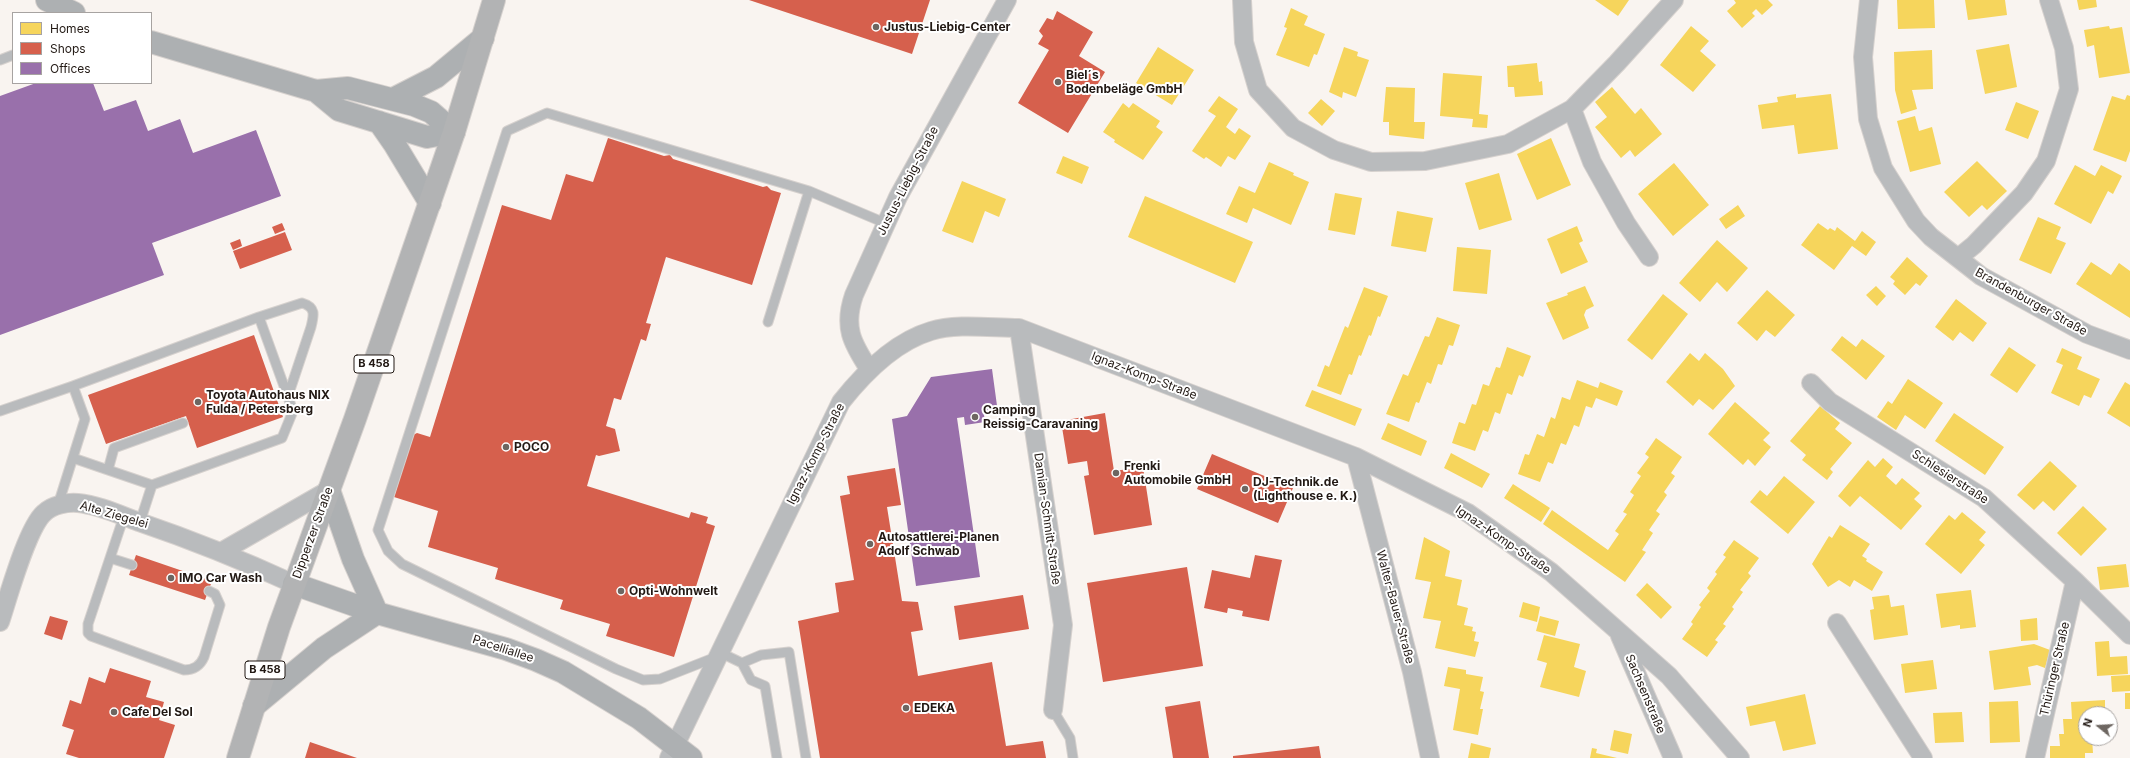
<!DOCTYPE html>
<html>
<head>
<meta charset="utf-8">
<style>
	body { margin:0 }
	#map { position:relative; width:2130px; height:758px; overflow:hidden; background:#f9f4f0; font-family:Inter,sans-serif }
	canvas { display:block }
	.legend { position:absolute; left:12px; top:12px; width:140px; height:72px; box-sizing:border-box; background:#fff; border:1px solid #a7a3a1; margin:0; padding:5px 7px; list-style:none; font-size:12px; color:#221914 }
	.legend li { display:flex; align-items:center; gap:8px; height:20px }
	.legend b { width:20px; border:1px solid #a7a3a1 }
	.north { position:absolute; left:2078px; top:706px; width:40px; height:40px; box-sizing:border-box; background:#fff; border:1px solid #a7a3a1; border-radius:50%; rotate:288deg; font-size:11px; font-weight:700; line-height:16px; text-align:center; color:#221914 }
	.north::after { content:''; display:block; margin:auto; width:14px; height:18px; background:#6d6661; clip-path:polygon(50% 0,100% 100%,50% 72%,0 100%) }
</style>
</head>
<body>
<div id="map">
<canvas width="2130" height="758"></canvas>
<ul class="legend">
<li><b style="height:11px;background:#f6d55c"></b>Homes</li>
<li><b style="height:11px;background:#d6604d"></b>Shops</li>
<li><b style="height:11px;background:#9970ab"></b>Offices</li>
</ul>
<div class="north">N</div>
</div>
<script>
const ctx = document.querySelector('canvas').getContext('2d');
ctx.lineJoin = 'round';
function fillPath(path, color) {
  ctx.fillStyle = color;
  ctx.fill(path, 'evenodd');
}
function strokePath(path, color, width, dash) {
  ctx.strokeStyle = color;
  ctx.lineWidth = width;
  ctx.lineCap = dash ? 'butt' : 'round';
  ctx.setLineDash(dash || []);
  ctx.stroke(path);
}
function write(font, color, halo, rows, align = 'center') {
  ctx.font = font + ' Inter,sans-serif';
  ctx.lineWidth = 4;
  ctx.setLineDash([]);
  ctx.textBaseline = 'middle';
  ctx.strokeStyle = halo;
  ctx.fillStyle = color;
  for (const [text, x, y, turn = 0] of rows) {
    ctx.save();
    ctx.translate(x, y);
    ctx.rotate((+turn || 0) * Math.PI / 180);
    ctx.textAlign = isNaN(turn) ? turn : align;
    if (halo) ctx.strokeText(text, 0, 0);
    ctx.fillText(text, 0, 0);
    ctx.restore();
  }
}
fillPath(new Path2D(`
	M1595,0H1629L1618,16Z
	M1734,0H1768L1773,5L1762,15L1756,9L1752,13L1755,16L1742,28L1727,11L1736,3Z
	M1897,0H1934L1935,28L1898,29Z
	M1965,0H2005L2007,15L1968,20Z
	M2077,0H2096L2097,7L2079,10Z
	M1291,8L1308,16L1304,25L1325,34L1317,55L1314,54L1309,67L1276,55L1287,28L1284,27Z
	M1691,26L1709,41L1700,51L1716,65L1693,92L1660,65Z
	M2109,26L2110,29L2122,27L2130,73L2099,78L2094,45L2087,47L2084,30Z
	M2009,44L2017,87L1985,94L1976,50Z
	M1158,47L1194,70L1172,105L1136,83Z
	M1344,47L1358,52L1357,56L1369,60L1356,97L1343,92L1342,98L1329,92Z
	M1932,50L1933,89L1912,90L1917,109L1901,114L1895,90L1894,52Z
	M1537,63L1539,82L1542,81L1543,95L1515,97L1514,87H1508L1507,66Z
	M1443,73L1482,76L1479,114L1488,115L1487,128L1472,127L1473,119L1440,116Z
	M1386,87L1415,88L1414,122H1425L1424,139L1389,135V122H1383Z
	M1612,87L1635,114L1641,108L1662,134L1635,157L1630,150L1621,158L1595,127L1607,117L1595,102Z
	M1796,94V98L1831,94L1838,149L1798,154L1794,125L1762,129L1758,105L1778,102L1777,97Z
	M2127,95L2130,96V151L2126,162L2093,150L2112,96L2125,100Z
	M1219,96L1238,109L1226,127L1235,134L1239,128L1251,136L1235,160L1228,156L1221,167L1206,157L1204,159L1192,151L1216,116L1208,111Z
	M1321,99L1335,111L1322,126L1308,113Z
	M2016,102L2039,111L2028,139L2005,130Z
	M1123,103L1129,108L1133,103L1160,121L1156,127L1163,132L1143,160L1114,142L1115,140L1103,132Z
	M1915,116L1919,131L1932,127L1941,164L1910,172L1897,121Z
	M1551,138L1571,185L1537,200L1517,154Z
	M1063,156L1089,167L1082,184L1056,173Z
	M1977,161L2007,191L1987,210L1982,205L1969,217L1944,192Z
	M1269,162L1294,173L1293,175L1309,182L1291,225L1253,208L1247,223L1226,214L1239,186L1255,193Z
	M1674,163L1709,205L1673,236L1638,194Z
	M2075,165L2095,176L2101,165L2122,176L2113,194L2108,191L2091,224L2054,204Z
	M1499,173L1512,220L1479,230L1465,183Z
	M962,181L1006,199L999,217L985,211L973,243L942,231Z
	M1335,193L1362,198L1355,235L1328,230Z
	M1145,196L1253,242L1235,283L1128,237Z
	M1738,205L1745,216L1726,229L1719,219Z
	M1397,211L1433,218L1426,252L1391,246Z
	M2038,217L2061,227L2056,239L2066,243L2051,274L2019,260Z
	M1818,223L1828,230L1830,228L1835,231L1837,227L1855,241L1862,231L1876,242L1866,256L1852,246L1834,270L1801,245Z
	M1577,226L1583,241L1579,243L1588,262L1561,274L1547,239Z
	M1717,240L1748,268L1727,292L1717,282L1700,302L1679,283Z
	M1457,247L1491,250L1487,294L1453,291Z
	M1907,257L1928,276L1920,286L1916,283L1905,295L1893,284L1895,281L1890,277Z
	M2091,262L2111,275L2119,263L2130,271V318L2076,284Z
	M1585,286L1594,306L1586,310L1584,315L1589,328L1563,340L1546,303L1568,295L1567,293Z
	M1876,286L1886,296L1877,306L1866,295Z
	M1364,287L1388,296L1380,317L1378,316L1371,336L1369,335L1361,356L1359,355L1352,375L1349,374L1341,395L1317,386L1325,365L1329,367L1345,326L1348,328Z
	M1767,290L1795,315L1775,337L1766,330L1757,341L1737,323Z
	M1663,294L1688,314L1652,360L1627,340Z
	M1956,299L1987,323L1973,342L1960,332L1953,341L1935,327Z
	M1437,317L1460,325L1453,346L1449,345L1442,365L1438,364L1431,384L1427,382L1419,403L1416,402L1409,422L1386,414L1403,374L1408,376L1425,336L1429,337Z
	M1842,336L1856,347L1862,339L1885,356L1866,380L1831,350Z
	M1507,347L1531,356L1523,377L1519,375L1512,395L1507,393L1500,414L1495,412L1488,432L1483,430L1475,451L1452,443L1459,422L1465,424L1472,404L1476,405L1483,384L1489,386L1496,367L1500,368Z
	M2009,347L2036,365L2017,393L1990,375Z
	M2062,348L2082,357L2077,369L2100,379L2091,398L2084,395L2079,406L2051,393L2063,365L2056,362Z
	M1690,353L1699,361L1705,353L1723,369L1735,386L1713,410L1699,399L1693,406L1666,382Z
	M1908,379L1943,403L1925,429L1905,415L1896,430L1877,417L1888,401L1892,404Z
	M1577,380L1598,388L1600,382L1623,391L1617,406L1596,398L1592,408L1586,406L1579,427L1574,425L1566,445L1561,443L1553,464L1548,462L1540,482L1518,474L1525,454L1529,455L1537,434L1544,437L1551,417L1555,419L1562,397L1570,400Z
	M2125,382L2130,385V427L2107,413Z
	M1312,390L1362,409L1355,426L1305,406Z
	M1735,402L1770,433L1763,440L1771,447L1755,466L1748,459L1743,465L1708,434Z
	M1820,406L1840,423L1835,429L1852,443L1830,469L1833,472L1827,480L1802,460L1806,455L1790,441Z
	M1954,413L2004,447L1985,475L1935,441Z
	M1388,423L1427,441L1421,456L1381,439Z
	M1656,438L1682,457L1671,473L1675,476L1664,492L1667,495L1656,511L1660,514L1649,530L1653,533L1642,550L1646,552L1625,582L1543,524L1552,510L1608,550L1619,534L1615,531L1627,514L1623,512L1634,495L1630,492L1641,476L1637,473L1649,457L1645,454Z
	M1451,453L1490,474L1482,488L1444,468Z
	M1883,458L1893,467L1886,476L1896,485L1902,478L1920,493L1914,499L1922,506L1901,530L1860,496L1850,507L1838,496L1868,460L1875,467Z
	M2050,461L2077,486L2054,511L2043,501L2034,510L2017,495Z
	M1784,476L1815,502L1788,534L1750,502L1760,490L1767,496Z
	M1513,484L1550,508L1541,522L1504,498Z
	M2083,506L2107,529L2081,556L2057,533Z
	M1962,512L1986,532L1979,540L1985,545L1961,574L1925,544L1949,515L1955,520Z
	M1840,525L1870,544L1862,556L1867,559L1866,561L1883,572L1872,591L1854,580L1850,587L1839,580L1828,587L1812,564L1829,536L1832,538Z
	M1424,537L1450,551L1445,576L1462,580L1457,605L1468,608L1464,625L1473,627L1472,631L1476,632L1474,641L1479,642L1475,657L1435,648L1441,621L1423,618L1431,582L1415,579Z
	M1734,540L1759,558L1748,573L1751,576L1740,590L1743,592L1732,607L1734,609L1723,624L1726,626L1715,640L1718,642L1707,657L1682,639L1693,624L1691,622L1701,607L1699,605L1710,591L1707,588L1717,574L1715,572L1726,557L1723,555Z
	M2126,564L2129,587L2100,590L2097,567Z
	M1647,583L1672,607L1661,619L1636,595Z
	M1971,590L1976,627L1960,629V625L1941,628L1936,594Z
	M1889,595L1891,607L1904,605L1908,635L1874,640L1870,610L1874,609L1872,597Z
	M1523,602L1540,607L1537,622L1519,617Z
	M1540,616L1559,621L1555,636L1536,631Z
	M2037,618L2038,640L2021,641L2020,620Z
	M1544,635L1580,644L1574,667L1586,671L1579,697L1540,687L1547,663L1537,660Z
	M2109,641L2110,657L2127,656L2128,674L2097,676L2095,642Z
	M2034,644L2050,650L2045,668L2037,665L2028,667L2031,685L1994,690L1989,651Z
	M1933,660L1937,689L1905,693L1901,664Z
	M1448,667L1466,670V674L1483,677L1480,691L1484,692L1480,709H1483L1478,735L1453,730L1460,689L1444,686Z
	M2130,675V691L2112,692L2111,676Z
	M2125,693H2130V709H2125Z
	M1805,694L1816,744L1783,751L1775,721L1750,726L1746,707Z
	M2105,700V714H2086V738H2092L2093,753H2085V758H2050V746H2060L2059,734H2064L2063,719H2072L2071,702Z
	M2018,701L2020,742L1990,743L1989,702Z
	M1962,712L1964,742L1935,743L1933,713Z
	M1614,730L1632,734L1628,754L1610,750Z
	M1471,743L1491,748L1489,758H1468Z
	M1592,748L1597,749L1596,753L1617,758H1590Z`), '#f6d55c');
fillPath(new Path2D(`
	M749,0H930L912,54Z
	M1057,11L1093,32L1079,56L1105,72L1068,133L1018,103L1049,50L1038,44L1043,36L1039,31L1047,18L1053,20Z
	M608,138L664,156L670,155L673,159L763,187L767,186L771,190L781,193L752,285L666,257L646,323L651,324L646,341L641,339L621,400L614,398L606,426L615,429L620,451L599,456L596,455L587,486L689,518L691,512L708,517L706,523L715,526L674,657L606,636L610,624L560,609L563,600L495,579L498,568L428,547L438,511L394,497L413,435L417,433L430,437L502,205L551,220L566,174L593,182Z
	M282,223L285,230L275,234L272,227Z
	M285,232L292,250L240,269L233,251Z
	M240,239L242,246L233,250L230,243Z
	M254,335L283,417L197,448L186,416L106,444L88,395Z
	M1105,413L1114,471L1143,467L1152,525L1094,535L1084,476L1089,475L1087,461L1068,464L1061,421Z
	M1212,454L1293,488L1278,523L1197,489Z
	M895,468L901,505L887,507L902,601L918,602L923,630L911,632L918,676L992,662L1006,746L1043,741L1046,758H820L798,621L839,612L835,583L854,580L840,496L850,494L847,476Z
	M136,555L212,581L205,600L129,575Z
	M1255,555L1282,560L1269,621L1242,616L1243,611L1228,608L1227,613L1204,608L1212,570L1250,578Z
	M1187,567L1203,666L1103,682L1087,583Z
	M1023,595L1029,629L959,640L954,606Z
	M50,616L68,621L62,640L44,634Z
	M110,668L151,681L146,697L164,702L159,720L175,725L164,758H79L66,754L74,730L62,726L70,700L81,704L89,677L105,683Z
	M1200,701L1209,758H1173L1165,707Z
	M310,742L357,758H305Z
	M1319,746L1321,758H1233V756Z`), '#d6604d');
fillPath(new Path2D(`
	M36,83H93L104,111L136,100L148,131L180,119L193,153L256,130L281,196L152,243L164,275L0,335V96Z
	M992,369L998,413L984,415L985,422L965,425L964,417L957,418L980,577L916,586L892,419L907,416L931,377Z`), '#9970ab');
const lane = new Path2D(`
	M0,60L13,55
	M259,317L302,303C316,307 314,315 311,327L288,396
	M768,322L809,191L885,223
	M0,411L73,386
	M73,458L152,485
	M108,470L114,448L183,423
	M58,505L85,419L73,386L259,317L293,411L282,438L152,485L140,522
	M124,516L88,624V633L91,636L184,670C194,670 200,666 204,657L220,605L215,594L209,591
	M110,558L132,565
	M719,652L742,663L751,680L765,686L777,758
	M716,657L660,679L643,680L616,669L402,564L388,551L378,530L507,131L547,113L809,191
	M742,663L761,655L789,652L806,758
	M1053,710L1070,738L1073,758`);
const street = new Path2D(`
	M1242,0L1244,42L1258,90L1293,128L1334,150L1371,162L1425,161L1508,144L1572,109L1617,63L1674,0
	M1869,0L1863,57L1868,119L1883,168L1916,221L1931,237L1981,276L2087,334L2130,350
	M1572,109L1592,162L1626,223L1649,257
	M1958,258L1974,245L2024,193L2046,161L2069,89L2064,48L2049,0
	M1019,328L1063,625L1053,710
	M869,369C852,343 843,327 854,295L898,197L1007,0
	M1811,383L1830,402L1984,498L2075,581L2130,635
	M1356,457L1412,672L1430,758
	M221,552L329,490
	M0,622C8,598 27,528 44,513C52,505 67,502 78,503C99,505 120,515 139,522C192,540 244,561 294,584
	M1837,623L1923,758
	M1620,636L1673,758
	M669,758L841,402C864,373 894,342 931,331C956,323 992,328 1019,328L1356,457L1468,513L1551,572L1669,676L1740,758
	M2035,758L2075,581`);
const secondary = new Path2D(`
	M47,0L74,13
	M151,42L316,91L348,88L414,105L431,112L454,132
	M316,91L339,110L427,137L454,132
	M393,99L436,77L483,38
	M379,122L395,145L430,203
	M329,490L353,559L377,613
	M294,584L377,613L506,649L536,660L563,672L639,718L691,758
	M254,706L324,648L377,613`);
const primary = new Path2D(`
	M238,758L279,627L355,419L454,132L494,0`);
strokePath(lane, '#d6d1ce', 11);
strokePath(street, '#d6d1ce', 20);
strokePath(secondary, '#d6d1ce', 24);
strokePath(primary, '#d6d1ce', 24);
strokePath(lane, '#b9bbbd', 9);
strokePath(street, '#b9bbbd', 18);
strokePath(secondary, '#adb0b2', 22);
strokePath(primary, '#b2b3b4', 22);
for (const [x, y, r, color] of [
	[876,27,4,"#6d6661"],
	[1058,82,4,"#6d6661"],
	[198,402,4,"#6d6661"],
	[975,417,4,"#6d6661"],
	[506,447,4,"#6d6661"],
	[1116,473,4,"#6d6661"],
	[1245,489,4,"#6d6661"],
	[870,544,4,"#6d6661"],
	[171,578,4,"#6d6661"],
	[621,591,4,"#6d6661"],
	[906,708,4,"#6d6661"],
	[114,712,4,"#6d6661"]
]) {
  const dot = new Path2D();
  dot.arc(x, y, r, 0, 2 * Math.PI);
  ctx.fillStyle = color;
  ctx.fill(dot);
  strokePath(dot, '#fff', 1.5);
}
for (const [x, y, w] of [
	[374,364,40],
	[265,670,40]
]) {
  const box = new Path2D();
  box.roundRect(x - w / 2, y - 9, w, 18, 3);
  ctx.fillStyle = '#fff';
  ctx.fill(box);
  strokePath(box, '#221914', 1);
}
write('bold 11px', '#221914', null, [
	["B 458",374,364],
	["B 458",265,670]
]);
write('bold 12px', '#221914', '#fff', [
	["Justus-Liebig-Center",884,27],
	["Biel´s",1066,75],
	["Bodenbeläge GmbH",1066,89],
	["Toyota Autohaus NIX",206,395],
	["Fulda / Petersberg",206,409],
	["Camping",983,410],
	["Reissig-Caravaning",983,424],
	["POCO",514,447],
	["Frenki",1124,466],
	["Automobile GmbH",1124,480],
	["DJ-Technik.de",1253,482],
	["(Lighthouse e. K.)",1253,496],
	["Autosattlerei-Planen",878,537],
	["Adolf Schwab",878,551],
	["IMO Car Wash",179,578],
	["Opti-Wohnwelt",629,591],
	["EDEKA",914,708],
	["Cafe Del Sol",122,712]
], 'left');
write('12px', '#221914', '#fff', [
	["Justus-Liebig-Straße",908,181,-63],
	["Brandenburger Straße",2031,302,29],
	["Ignaz-Komp-Straße",1144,376,21],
	["Ignaz-Komp-Straße",816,454,-63],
	["Schlesierstraße",1950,477,33],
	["Alte Ziegelei",114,515,16],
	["Damian-Schmitt-Straße",1047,519,82],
	["Dipperzer Straße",313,533,-70],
	["Ignaz-Komp-Straße",1503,540,34],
	["Walter-Bauer-Straße",1395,607,75],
	["Pacelliallee",503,649,18],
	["Thüringer Straße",2055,669,-77],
	["Sachsenstraße",1645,694,67]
]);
</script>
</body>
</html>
